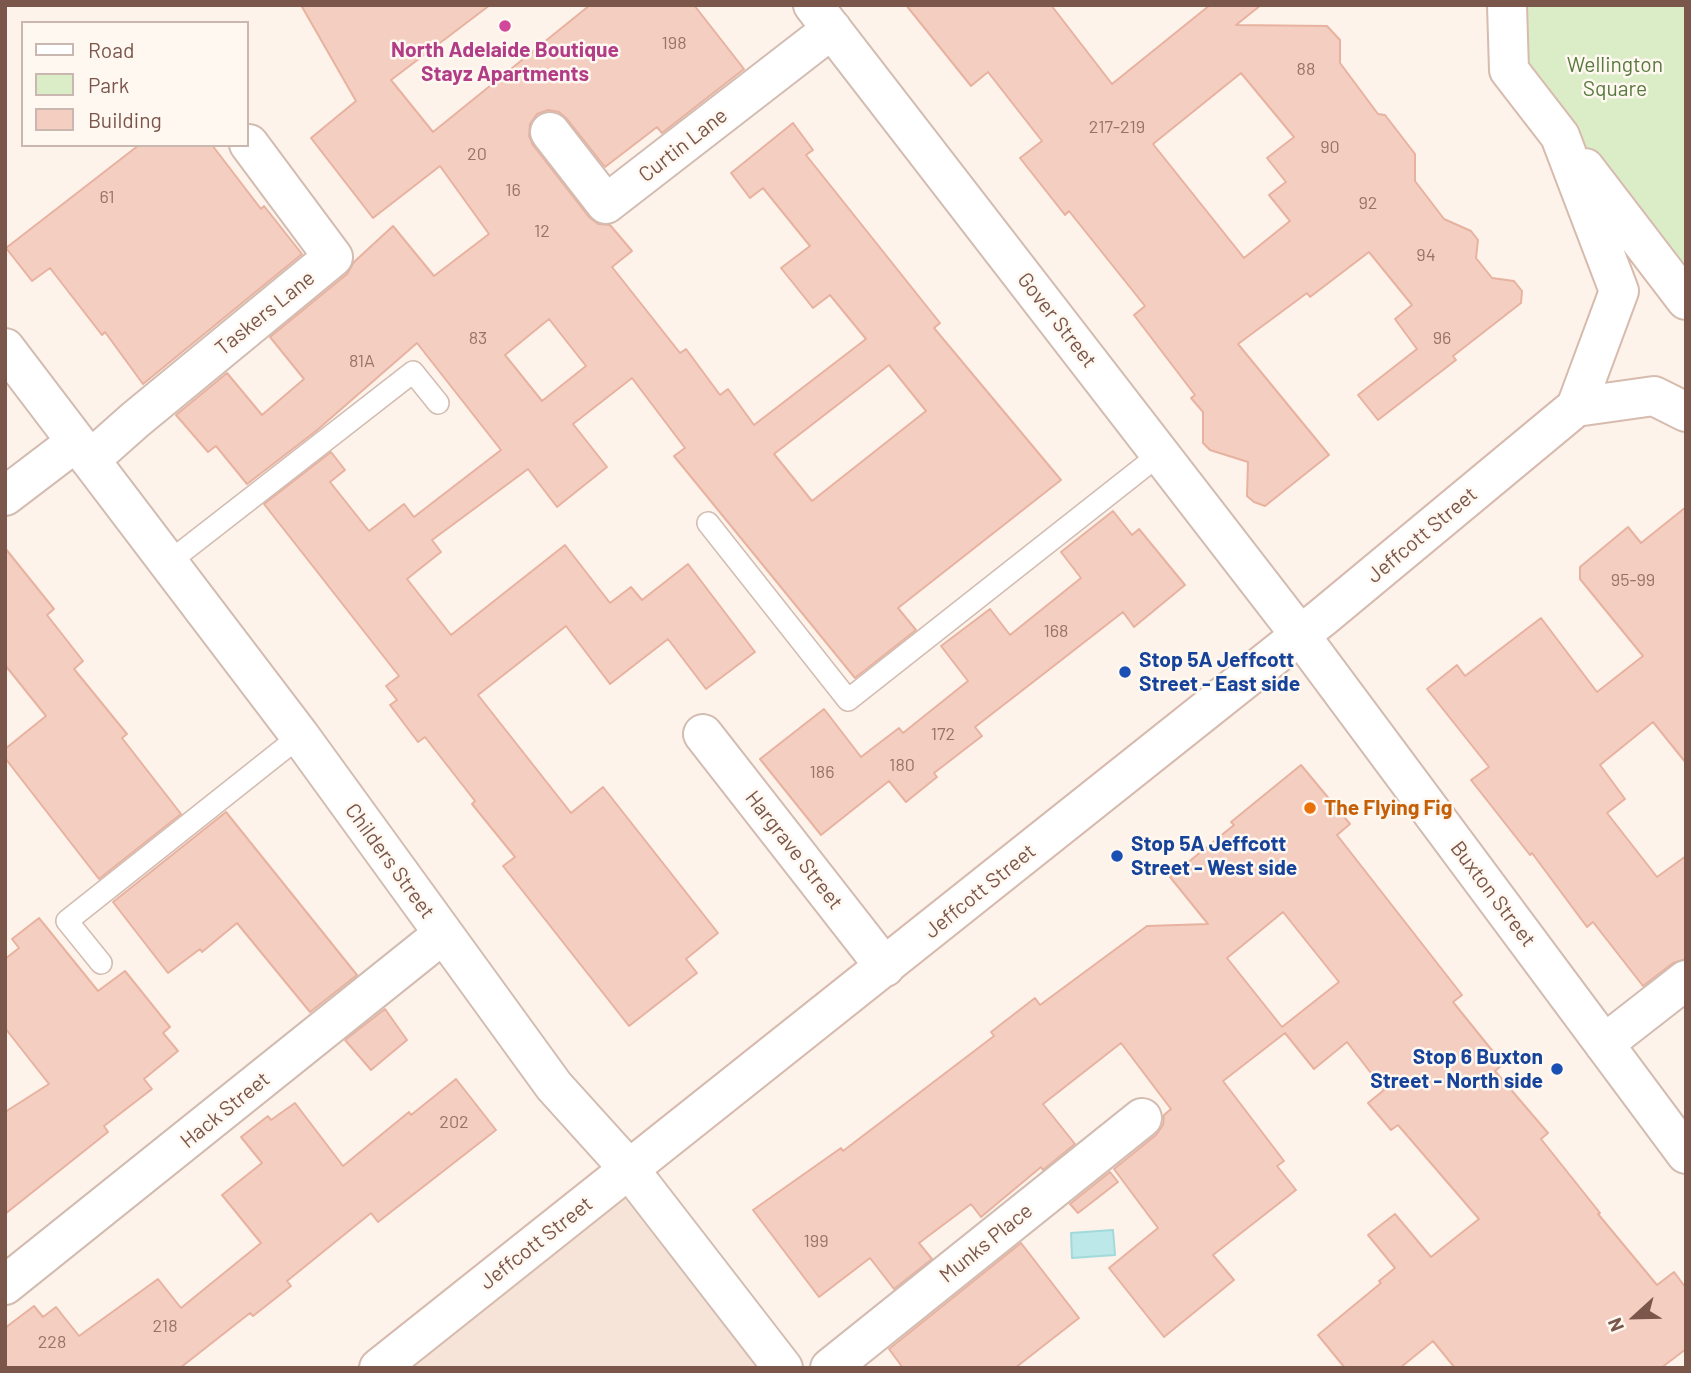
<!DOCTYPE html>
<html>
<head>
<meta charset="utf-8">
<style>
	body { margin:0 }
	#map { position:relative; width:1691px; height:1373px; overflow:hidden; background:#fdf3ea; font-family:Barlow,sans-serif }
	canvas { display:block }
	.frame { position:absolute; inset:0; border:7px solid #7a564b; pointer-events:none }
	.legend { position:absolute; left:21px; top:21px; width:228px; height:126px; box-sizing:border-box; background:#fff8f1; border:2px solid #cab7af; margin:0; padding:9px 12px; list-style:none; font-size:21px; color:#7a564b }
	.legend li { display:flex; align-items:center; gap:14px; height:35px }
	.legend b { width:35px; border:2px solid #cab7af }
	.north { position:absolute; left:1600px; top:1282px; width:70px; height:70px; -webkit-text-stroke:5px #fff8f1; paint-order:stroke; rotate:248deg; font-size:19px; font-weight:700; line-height:28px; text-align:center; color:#7a564b }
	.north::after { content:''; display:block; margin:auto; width:24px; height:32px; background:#7a564b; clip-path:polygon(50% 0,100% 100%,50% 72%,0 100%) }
</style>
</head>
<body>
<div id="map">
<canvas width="1691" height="1373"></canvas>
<div class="frame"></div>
<ul class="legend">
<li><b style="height:9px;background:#fff"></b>Road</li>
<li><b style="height:19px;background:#dbedc7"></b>Park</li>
<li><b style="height:19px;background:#f4cec0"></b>Building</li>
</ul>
<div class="north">N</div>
</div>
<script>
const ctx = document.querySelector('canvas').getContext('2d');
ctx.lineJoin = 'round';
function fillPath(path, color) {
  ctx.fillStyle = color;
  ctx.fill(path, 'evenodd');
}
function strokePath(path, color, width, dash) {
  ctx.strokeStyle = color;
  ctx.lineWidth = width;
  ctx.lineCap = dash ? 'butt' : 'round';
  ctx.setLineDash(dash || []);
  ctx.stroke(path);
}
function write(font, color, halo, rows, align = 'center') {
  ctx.font = font + ' Barlow,sans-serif';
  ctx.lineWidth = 5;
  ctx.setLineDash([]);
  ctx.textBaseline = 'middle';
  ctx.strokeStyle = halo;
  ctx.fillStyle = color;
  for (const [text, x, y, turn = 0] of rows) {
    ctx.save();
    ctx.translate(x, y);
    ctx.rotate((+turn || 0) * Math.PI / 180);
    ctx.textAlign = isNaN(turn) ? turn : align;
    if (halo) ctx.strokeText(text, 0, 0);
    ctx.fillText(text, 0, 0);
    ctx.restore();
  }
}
fillPath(new Path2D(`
	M629,1169L783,1368H379Z`), '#f6e4d8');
fillPath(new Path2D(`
	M1518,5H1686V289L1527,77Z`), '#dbedc7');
const water = new Path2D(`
	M1113,1230L1115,1255L1072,1258L1071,1233Z`);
fillPath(water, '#bce8e9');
strokePath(water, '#a2d9db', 2);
const building = new Path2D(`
	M301,5H490L391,80L433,132L590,5H694L744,69L662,133L657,127L605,167L567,119L559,112L548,110L537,114L530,124L529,136L533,145L589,217L598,224L610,225L632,251L612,267L680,353L686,349L720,395L728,389L754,425L866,339L830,295L813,308L781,268L810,246L763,188L750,198L731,173L793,123L813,150L806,155L940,323L934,328L1061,480L898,608L916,630L855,678L674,456L685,448L632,378L573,424L607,467L557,507L528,469L432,540L441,552L407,579L451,635L565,545L610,603L631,587L642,600L688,564L755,652L706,689L668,639L610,684L566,626L478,695L571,813L603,787L718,933L686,959L697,973L629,1026L503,866L515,857L472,804L475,801L425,737L418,742L390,705L397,700L386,686L399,676L264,504L331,452L345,470L330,482L369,531L404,504L414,517L501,450L417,343L316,431L247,484L216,446L208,452L176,415L227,373L262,415L304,379L270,337L347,274L354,262L393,226L434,276L489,234L440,166L373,218L311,138L356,101ZM549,319L586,366L542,401L505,355ZM889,365L926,411L812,501L774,454Z
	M906,5H1051L1112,84L1210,5H1261L1236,25L1327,26L1340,40V63L1378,114L1385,115L1415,154V181L1444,219L1471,231L1478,240L1476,258L1492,278L1514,281L1522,291L1521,303L1453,356L1456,360L1378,420L1358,395L1417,349L1395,319L1412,305L1369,252L1310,297L1307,293L1238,344L1329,455L1265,506L1254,502L1247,496L1248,462L1210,450L1203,443V412L1191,398L1195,395L1134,315L1145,306L1069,211L1065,215L1020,158L1042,141L988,72L971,86ZM1241,73L1294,137L1267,158L1286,182L1269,195L1290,221L1244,258L1153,144Z
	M139,145H212L261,209L264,206L302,254L143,384L105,332L102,335L50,268L32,281L6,248Z
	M1686,507V763L1653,722L1600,765L1625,799L1607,813L1657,877L1686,856V959L1673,963L1643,986L1593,922L1587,927L1532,853L1530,855L1471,780L1489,767L1427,689L1457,665L1465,676L1541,618L1597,692L1643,656L1580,579V567L1628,527L1641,543Z
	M1113,511L1132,535L1139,529L1185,585L1134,627L1123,612L1046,672L975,727L982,736L934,773L937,777L906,802L889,781L821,835L760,759L824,709L861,757L899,728L903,733L968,681L941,646L990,609L1010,635L1081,578L1061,552Z
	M5,548L54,609L47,615L83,661L74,669L127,734L122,738L181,814L99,879L5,758V749L46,716L5,665Z
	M1301,765L1350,824L1337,835L1462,995L1453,1002L1503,1064L1495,1071L1548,1133L1541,1139L1600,1213L1598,1214L1657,1285L1674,1272L1686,1288V1349L1661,1368H1455L1433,1341L1400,1368H1345L1318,1335L1381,1283L1379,1281L1395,1268L1368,1235L1395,1214L1431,1257L1479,1219L1398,1125L1391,1130L1368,1103L1384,1090L1347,1042L1314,1069L1285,1033L1223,1081L1284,1161L1277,1166L1296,1190L1213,1255L1234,1280L1164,1337L1109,1268L1158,1228L1114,1169L1156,1135L1163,1125L1164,1115L1171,1109L1121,1043L1043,1104L1075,1144L1043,1170L1041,1167L981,1217L971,1204L919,1243L932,1259L894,1289L870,1258L819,1297L753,1210L841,1148L843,1151L994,1036L991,1032L1035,998L1040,1005L1147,926L1208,924L1170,877L1234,825L1231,822ZM1283,912L1339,982L1282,1027L1227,958Z
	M226,812L357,975L310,1012L237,923L202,952L200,949L168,973L113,902Z
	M39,918L98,991L125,971L170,1027L163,1033L178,1051L144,1079L152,1089L104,1126L108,1132L5,1214V1112L49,1084L5,1028V959L19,948L12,939Z
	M385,1009L407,1040L371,1070L345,1040Z
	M456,1079L496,1130L378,1222L371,1213L287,1281L291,1286L253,1316L250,1313L180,1368H5V1328L34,1306L43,1317L56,1307L79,1336L158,1279L181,1308L261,1243L222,1195L262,1163L241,1137L268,1116L271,1120L295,1103L343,1166L409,1112L411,1115Z
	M1110,1172L1118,1182L1078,1213L1070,1204Z
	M1021,1243L1079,1318L1015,1368H903L889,1349Z`);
fillPath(building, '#f4cec0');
strokePath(building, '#e8b2a0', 2);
const lane = new Path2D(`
	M708,523L848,700L1160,454
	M169,562L413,372L438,403
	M101,963L67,921L300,736`);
const street = new Path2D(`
	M813,5L1300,635L1686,1154
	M550,132L606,204L832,29
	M5,348L300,736L554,1086L629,1169L783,1368
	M90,460L135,420L333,257L249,144
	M5,496L76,442
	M703,734L885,967
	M1604,1044L1686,980
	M5,1285L443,934
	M830,1368L1142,1118`);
const secondary = new Path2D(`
	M1585,168L1686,300
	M1576,407L1654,396L1686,412
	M379,1368L1323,617L1576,407L1619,291L1560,136L1509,70L1507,5`);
strokePath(lane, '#d3bcb1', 24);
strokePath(street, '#d3bcb1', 42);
strokePath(secondary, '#d7bbae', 42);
strokePath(lane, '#fff', 21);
strokePath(street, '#fff', 38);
strokePath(secondary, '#fff', 38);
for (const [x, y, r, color] of [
	[505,26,7,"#d1479c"],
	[1125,672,7,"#1a4fb4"],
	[1310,808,7,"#e8710a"],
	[1117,856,7,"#1a4fb4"],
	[1557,1069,7,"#1a4fb4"]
]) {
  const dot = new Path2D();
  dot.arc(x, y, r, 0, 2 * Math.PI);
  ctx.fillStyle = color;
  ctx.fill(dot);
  strokePath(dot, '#fff8f1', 2.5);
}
write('18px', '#987468', null, [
	["198",674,43],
	["88",1306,69],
	["217-219",1117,127],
	["90",1330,147],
	["20",477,154],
	["16",513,190],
	["61",107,197],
	["92",1368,203],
	["12",542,231],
	["94",1426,255],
	["83",478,338],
	["96",1442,338],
	["81A",362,361],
	["95-99",1633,580],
	["168",1056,631],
	["172",943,734],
	["180",902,765],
	["186",822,772],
	["202",454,1122],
	["199",816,1241],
	["218",165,1326],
	["228",52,1342]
]);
write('bold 21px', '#b23c85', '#fff8f1', [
	["North Adelaide Boutique",505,50],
	["Stayz Apartments",505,74]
]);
write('21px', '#587a3f', '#fff8f1', [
	["Wellington",1615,65],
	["Square",1615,89]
]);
write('21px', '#7a564b', '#fff8f1', [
	["Curtin Lane",683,145,-38],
	["Taskers Lane",265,313,-39],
	["Gover Street",1057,320,52],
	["Jeffcott Street",1422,535,-40],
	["Hargrave Street",794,850,52],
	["Childers Street",390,861,54],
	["Jeffcott Street",980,891,-39],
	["Buxton Street",1493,894,53],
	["Hack Street",225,1110,-39],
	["Jeffcott Street",536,1243,-38],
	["Munks Place",986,1243,-39]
]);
write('bold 21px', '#164399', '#fff8f1', [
	["Stop 5A Jeffcott",1139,660],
	["Street - East side",1139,684],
	["Stop 5A Jeffcott",1131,844],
	["Street - West side",1131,868],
	["Stop 6 Buxton",1543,1057,"right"],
	["Street - North side",1543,1081,"right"]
], 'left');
write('bold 21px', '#c56008', '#fff8f1', [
	["The Flying Fig",1324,808]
], 'left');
</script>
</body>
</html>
